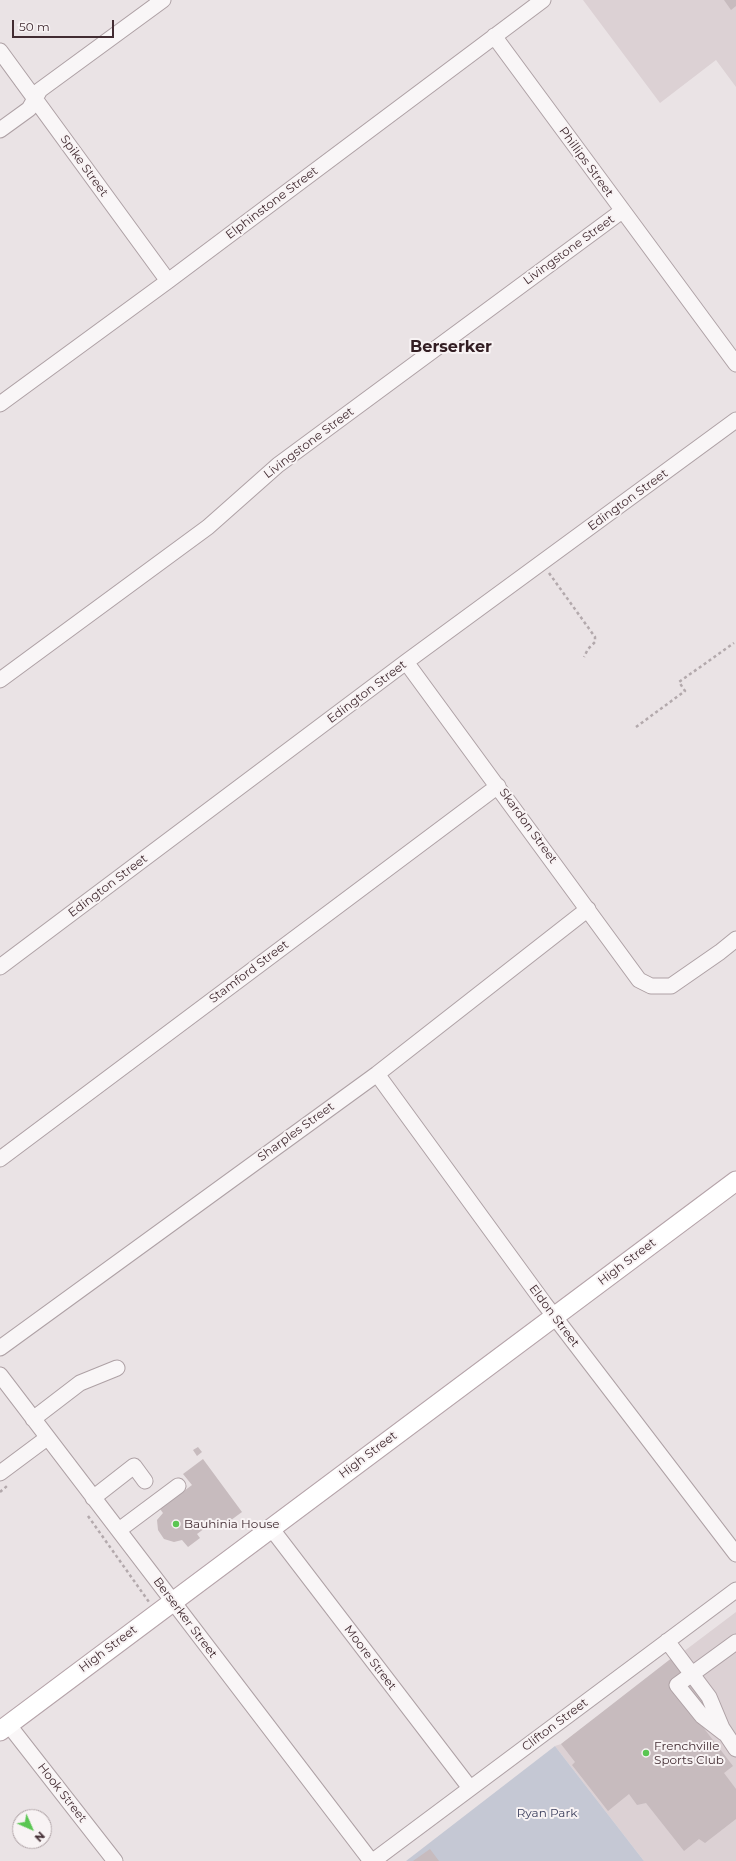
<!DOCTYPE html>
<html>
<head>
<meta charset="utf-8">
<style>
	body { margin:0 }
	#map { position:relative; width:736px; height:1861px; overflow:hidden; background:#eae3e5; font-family:Montserrat,sans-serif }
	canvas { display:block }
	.north { position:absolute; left:12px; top:1809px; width:40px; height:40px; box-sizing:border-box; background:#f8f3f4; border:1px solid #afa3a6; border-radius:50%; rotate:135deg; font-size:11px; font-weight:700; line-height:16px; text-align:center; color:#422c32 }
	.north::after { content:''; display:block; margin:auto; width:14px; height:18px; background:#5ac652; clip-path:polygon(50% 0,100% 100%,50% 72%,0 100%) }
	.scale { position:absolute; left:12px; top:20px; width:102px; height:18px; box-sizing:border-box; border:2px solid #422c32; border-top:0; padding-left:5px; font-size:12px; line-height:14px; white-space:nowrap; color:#422c32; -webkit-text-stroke:3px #f8f3f4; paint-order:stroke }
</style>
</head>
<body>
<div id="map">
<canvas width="736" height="1861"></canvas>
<div class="north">N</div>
<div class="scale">50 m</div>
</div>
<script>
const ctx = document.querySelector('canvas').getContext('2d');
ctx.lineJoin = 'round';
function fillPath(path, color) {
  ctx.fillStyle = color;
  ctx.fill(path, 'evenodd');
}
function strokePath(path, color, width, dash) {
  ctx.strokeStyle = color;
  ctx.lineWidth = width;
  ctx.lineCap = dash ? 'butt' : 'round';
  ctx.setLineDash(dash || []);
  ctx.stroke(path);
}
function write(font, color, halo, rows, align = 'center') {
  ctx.font = font + ' Montserrat,sans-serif';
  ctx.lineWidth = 4;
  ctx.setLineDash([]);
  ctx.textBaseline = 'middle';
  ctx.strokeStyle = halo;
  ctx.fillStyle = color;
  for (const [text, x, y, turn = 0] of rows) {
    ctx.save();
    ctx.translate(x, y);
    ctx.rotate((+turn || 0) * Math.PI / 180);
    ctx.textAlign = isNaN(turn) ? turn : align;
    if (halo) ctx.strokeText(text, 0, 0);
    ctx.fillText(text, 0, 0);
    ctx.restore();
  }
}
fillPath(new Path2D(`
	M583,0H736V87L716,60L660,103Z
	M736,1612V1861H644L555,1746L561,1744Z`), '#dcd1d4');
fillPath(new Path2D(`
	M555,1746L644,1861H406Z`), '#c5c8d4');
fillPath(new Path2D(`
	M724,0H736V6L731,10Z
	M198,1447L202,1452L197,1456L193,1450Z
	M203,1459L242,1512L223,1526L217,1519L197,1534L200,1538L188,1547L182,1540L174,1542L164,1539L158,1530L157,1520L163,1513L160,1509L192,1485L183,1474Z
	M673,1657L714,1711L699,1722L733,1766L724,1773L736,1789V1819L705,1843L699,1839L684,1851L646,1803L637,1805L629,1794L608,1811L572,1765L575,1762L561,1744Z
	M430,1849L439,1861H413Z`), '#c7bbbe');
const minor = new Path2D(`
	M494,36L736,364
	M0,51L168,281
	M0,130L29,109L40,90L163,0
	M0,404L168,281L543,0
	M406,662L639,980L651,986H671L720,952L736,939
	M0,680L208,527L278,465L622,211
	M0,967L406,662L736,420
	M377,1074L544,1303L736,1554
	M0,1159L498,786
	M0,1348L377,1074L588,909
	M0,1375L371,1861
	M33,1419L80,1383L117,1368
	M0,1473L47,1438
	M93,1498L134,1466L145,1481
	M271,1528L470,1788
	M119,1530L178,1486
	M667,1641L709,1697L722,1728L736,1749
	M8,1724L115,1861
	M724,1733L702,1716L677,1685L736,1642
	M373,1861L736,1590`);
const major = new Path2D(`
	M0,1731L736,1181`);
strokePath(minor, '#aea1a5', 17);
strokePath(major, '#b5a3a9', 21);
strokePath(new Path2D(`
	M549,573L595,637V642L588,649L584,657
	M636,727L685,691L679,682L734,643
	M0,1492L7,1486
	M88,1516L149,1602`), '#b3a9ac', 2.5, [3, 3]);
strokePath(minor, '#f9f6f7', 15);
strokePath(major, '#fff', 19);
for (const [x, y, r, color] of [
	[176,1524,4,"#5ac652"],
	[646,1753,4,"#5ac652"]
]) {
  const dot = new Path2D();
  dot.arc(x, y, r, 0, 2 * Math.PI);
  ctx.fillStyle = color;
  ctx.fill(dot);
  strokePath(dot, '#f8f3f4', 1.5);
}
write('12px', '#422c32', '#f8f3f4', [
	["Phillips Street",586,162,54],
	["Spike Street",84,166,54],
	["Elphinstone Street",272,203,-37],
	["Livingstone Street",569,250,-36],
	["Livingstone Street",309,443,-37],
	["Edington Street",628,500,-36],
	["Edington Street",367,692,-37],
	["Skardon Street",528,826,54],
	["Edington Street",108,886,-37],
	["Stamford Street",249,972,-37],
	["Sharples Street",296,1132,-36],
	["High Street",627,1262,-37],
	["Eldon Street",554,1316,53],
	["High Street",368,1455,-37],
	["Berserker Street",185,1618,53],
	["High Street",108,1649,-37],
	["Moore Street",370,1658,53],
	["Clifton Street",555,1725,-37],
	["Hook Street",62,1793,52]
]);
write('12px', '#422c32', '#f8f3f4', [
	["Bauhinia House",184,1524],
	["Frenchville",654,1746],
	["Sports Club",654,1760]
], 'left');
write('12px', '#3a3e5c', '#f8f3f4', [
	["Ryan Park",547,1813]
]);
write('bold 16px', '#331e23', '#f8f3f4', [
	["Berserker",451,347]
]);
</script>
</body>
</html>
